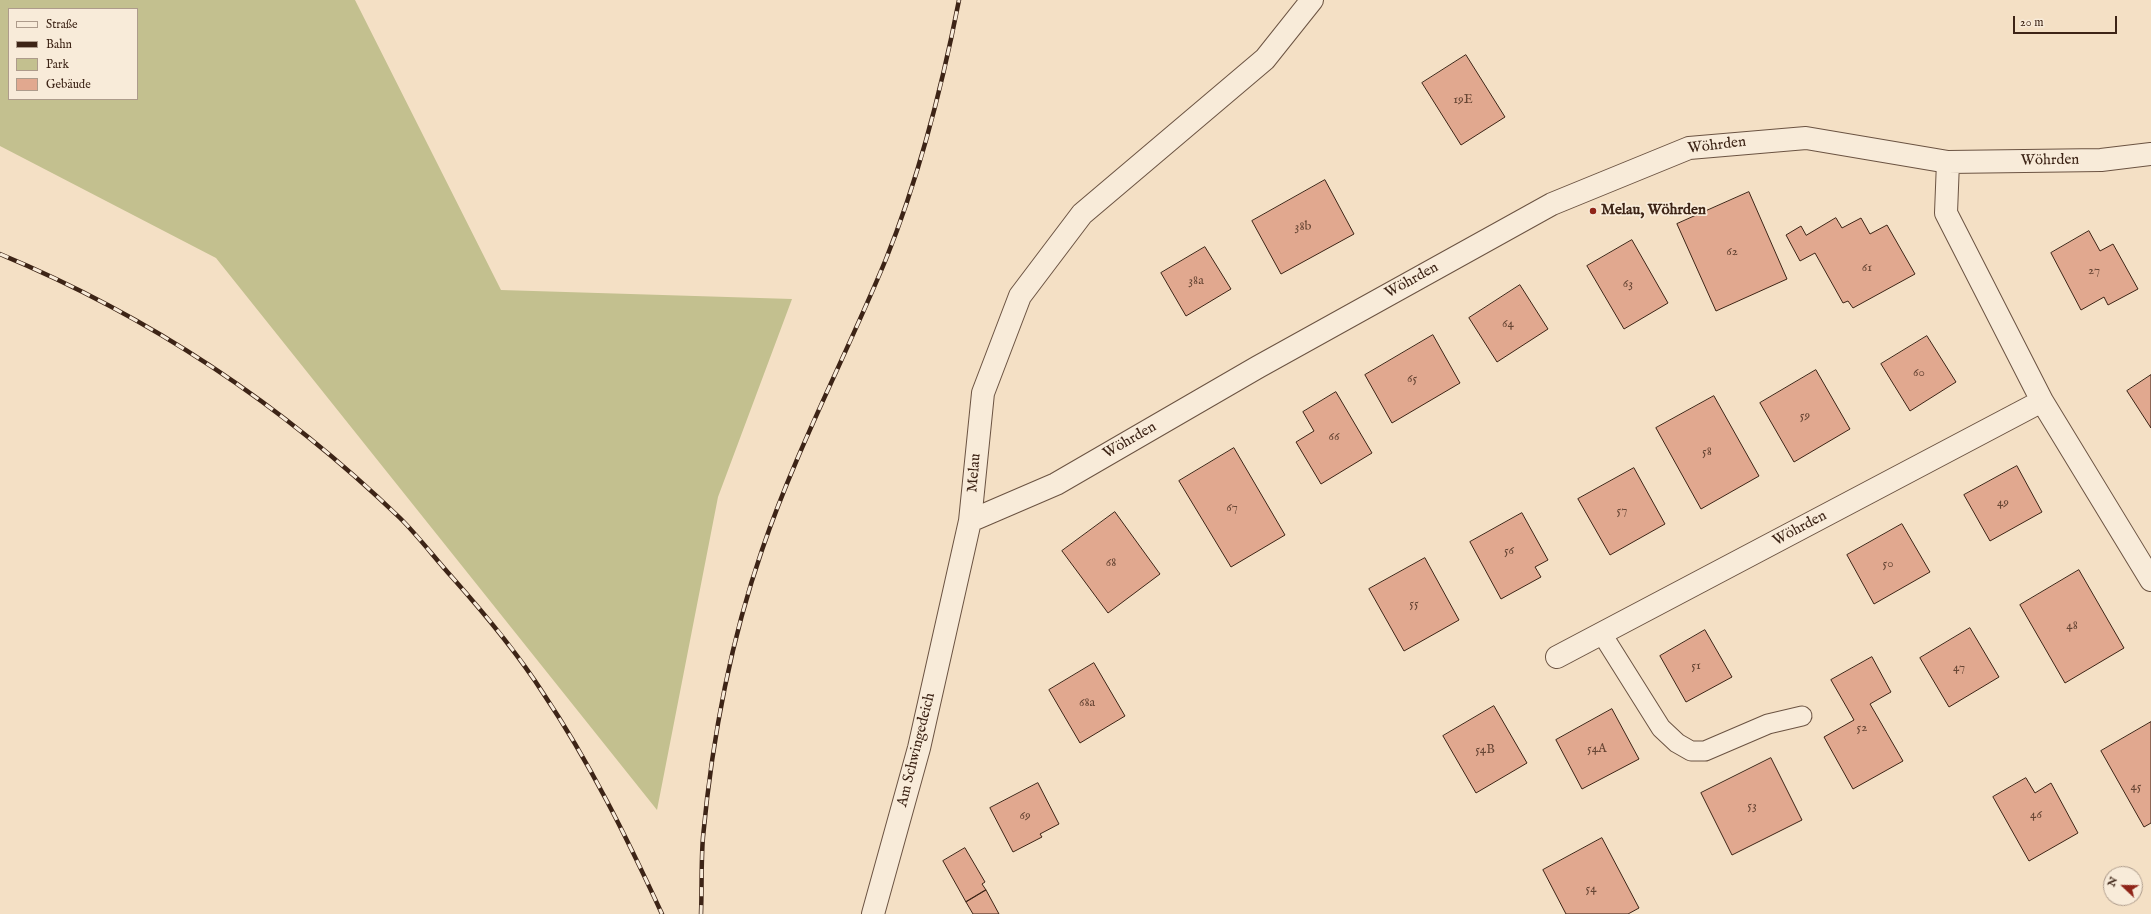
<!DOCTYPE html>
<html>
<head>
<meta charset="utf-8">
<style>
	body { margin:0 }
	#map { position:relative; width:2151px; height:914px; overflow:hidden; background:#f4e0c5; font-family:"IM FELL English",serif }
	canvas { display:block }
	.legend { position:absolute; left:8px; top:8px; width:130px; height:92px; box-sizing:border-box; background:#f8ebd9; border:1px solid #ad9b8b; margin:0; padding:5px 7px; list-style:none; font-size:12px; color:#3d2416 }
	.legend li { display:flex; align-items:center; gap:8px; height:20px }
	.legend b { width:20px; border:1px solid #ad9b8b }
	.north { position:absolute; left:2103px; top:866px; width:40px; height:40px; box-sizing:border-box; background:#f8ebd9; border:1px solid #ad9b8b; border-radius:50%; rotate:292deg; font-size:11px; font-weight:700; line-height:16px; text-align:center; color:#3d2416 }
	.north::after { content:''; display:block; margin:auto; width:14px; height:18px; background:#8f2418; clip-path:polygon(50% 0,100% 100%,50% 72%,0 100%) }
	.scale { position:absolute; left:2013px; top:16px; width:104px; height:18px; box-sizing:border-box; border:2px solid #3d2416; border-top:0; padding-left:5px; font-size:12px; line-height:14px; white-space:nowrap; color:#3d2416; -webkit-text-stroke:3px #f8ebd9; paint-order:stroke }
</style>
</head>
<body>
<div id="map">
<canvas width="2151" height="914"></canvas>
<ul class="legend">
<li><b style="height:5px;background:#f8ebd9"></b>Straße</li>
<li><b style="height:5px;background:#3d2416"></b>Bahn</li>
<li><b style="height:11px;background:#c3c08f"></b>Park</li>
<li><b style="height:11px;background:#e1a88f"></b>Gebäude</li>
</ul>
<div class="north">N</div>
<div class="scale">20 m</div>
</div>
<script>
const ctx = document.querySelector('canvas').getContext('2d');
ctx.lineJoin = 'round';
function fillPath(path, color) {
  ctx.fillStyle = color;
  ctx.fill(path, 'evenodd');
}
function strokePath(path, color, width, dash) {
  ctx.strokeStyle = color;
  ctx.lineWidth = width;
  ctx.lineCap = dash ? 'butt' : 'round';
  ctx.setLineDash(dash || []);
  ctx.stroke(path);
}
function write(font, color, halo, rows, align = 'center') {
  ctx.font = font + ' "IM FELL English",serif';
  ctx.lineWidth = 3.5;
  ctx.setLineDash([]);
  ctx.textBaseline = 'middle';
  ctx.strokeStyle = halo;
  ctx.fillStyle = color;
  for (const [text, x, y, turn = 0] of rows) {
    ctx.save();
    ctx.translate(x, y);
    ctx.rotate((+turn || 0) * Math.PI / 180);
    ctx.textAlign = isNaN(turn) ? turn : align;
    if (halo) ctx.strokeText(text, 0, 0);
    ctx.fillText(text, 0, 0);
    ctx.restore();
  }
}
fillPath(new Path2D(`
	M0,0H355L501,290L792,299L718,497L657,810L216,258L0,146ZM9,9H137V99H9Z`), '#c3c08f');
const building = new Path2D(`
	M1466,55L1505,117L1461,145L1422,83Z
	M1325,180L1354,234L1281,274L1252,221Z
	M1749,192L1787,279L1716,311L1677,224Z
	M1836,218L1842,228L1861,218L1870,234L1887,225L1915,274L1853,308L1848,301L1843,303L1815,253L1800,261L1786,235L1801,226L1806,235Z
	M2089,231L2100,251L2113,244L2138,289L2108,305L2104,297L2081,310L2051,253Z
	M1632,240L1668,303L1624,329L1587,266Z
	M1205,247L1231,289L1186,316L1161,273Z
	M1520,285L1548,329L1497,362L1469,318Z
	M1433,335L1460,383L1392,423L1365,375Z
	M1927,336L1956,382L1910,411L1881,364Z
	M1816,370L1850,429L1794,462L1760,403Z
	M2151,375V428L2127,391Z
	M1336,392L1372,453L1321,484L1296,442L1314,431L1303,412Z
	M1714,396L1759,476L1701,509L1656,428Z
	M1234,448L1285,535L1231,567L1179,481Z
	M2017,466L2042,512L1990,541L1964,495Z
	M1634,468L1665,524L1610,555L1578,499Z
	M1115,512L1160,574L1108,613L1062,551Z
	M1522,513L1548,560L1535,567L1541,577L1501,599L1470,542Z
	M1902,524L1930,572L1874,604L1847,555Z
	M1425,558L1459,620L1404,651L1369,589Z
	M2079,570L2124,648L2065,683L2020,605Z
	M1970,628L1999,677L1949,707L1920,658Z
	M1705,630L1732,677L1686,702L1660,656Z
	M1872,657L1891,692L1870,704L1903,761L1853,789L1824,737L1854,720L1831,680Z
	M1094,663L1125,716L1080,743L1049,690Z
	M1494,706L1527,763L1476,793L1443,736Z
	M1612,709L1639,759L1582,789L1556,740Z
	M2151,722V823L2144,827L2101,751Z
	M1771,758L1802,820L1732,855L1701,793Z
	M2026,778L2035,793L2051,783L2078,833L2029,861L1993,797Z
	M1038,783L1059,824L1040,834L1042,837L1013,852L990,808Z
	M1602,838L1639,908L1628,914H1566L1543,870Z
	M965,848L985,882L982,884L986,890L966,902L943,861Z
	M986,890L999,914H973L966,902Z`);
fillPath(building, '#e1a88f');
strokePath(building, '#3d2416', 1);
const lane = new Path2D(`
	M1602,634L1661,728L1677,743L1691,751H1705L1768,724L1802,716`);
const street = new Path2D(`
	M1948,162L1946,213L2042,401L2151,580
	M970,521L1056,484L1258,367L1552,204L1689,148L1806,138L1948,162L2101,160L2151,154
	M1557,657L2042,401
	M873,914L919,748L970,521L983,393L1020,296L1082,214L1265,59L1312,0`);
strokePath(lane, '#6b5342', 21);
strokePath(street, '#6b5342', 24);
strokePath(lane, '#f8ebd9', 19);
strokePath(street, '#f8ebd9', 22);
const rail = new Path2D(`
	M0,254C149,316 284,406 400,518C418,536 434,557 451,576C484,613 516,651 543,693C590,763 627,838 662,914
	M701,914C702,889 701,862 703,837C712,740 730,643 762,550C796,450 846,356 886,259C919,177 942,87 959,0`);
strokePath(rail, '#3d2416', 4.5);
strokePath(rail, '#f8ebd9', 3, [9]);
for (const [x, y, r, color] of [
	[1593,211,4,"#8f2418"]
]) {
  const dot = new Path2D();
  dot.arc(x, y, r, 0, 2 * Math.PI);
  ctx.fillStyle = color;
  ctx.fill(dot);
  strokePath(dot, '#f8ebd9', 1.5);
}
write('13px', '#664534', null, [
	["19E",1463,100],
	["38b",1303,227],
	["62",1732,252],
	["61",1867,268],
	["27",2094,271],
	["38a",1196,281],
	["63",1628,284],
	["64",1508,324],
	["60",1919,373],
	["65",1412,379],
	["59",1805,416],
	["66",1334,437],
	["58",1707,452],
	["49",2003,503],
	["67",1232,508],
	["57",1622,511],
	["56",1509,551],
	["68",1111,563],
	["50",1888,564],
	["55",1414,604],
	["48",2072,626],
	["51",1696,666],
	["47",1959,668],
	["68a",1087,703],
	["52",1862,728],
	["54A",1597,749],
	["54B",1485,750],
	["45",2136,787],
	["53",1752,806],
	["46",2036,815],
	["69",1025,816],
	["54",1591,889]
]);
write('15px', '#3d2416', '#f8ebd9', [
	["Wöhrden",1717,146,-7],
	["Wöhrden",2050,161,-1],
	["Wöhrden",1412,281,-29],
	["Wöhrden",1130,441,-30],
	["Melau",975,473,-85],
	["Wöhrden",1800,529,-28],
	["Am Schwingedeich",917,750,-76]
]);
write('bold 15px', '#3d2416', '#f8ebd9', [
	["Melau, Wöhrden",1601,211]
], 'left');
</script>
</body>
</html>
